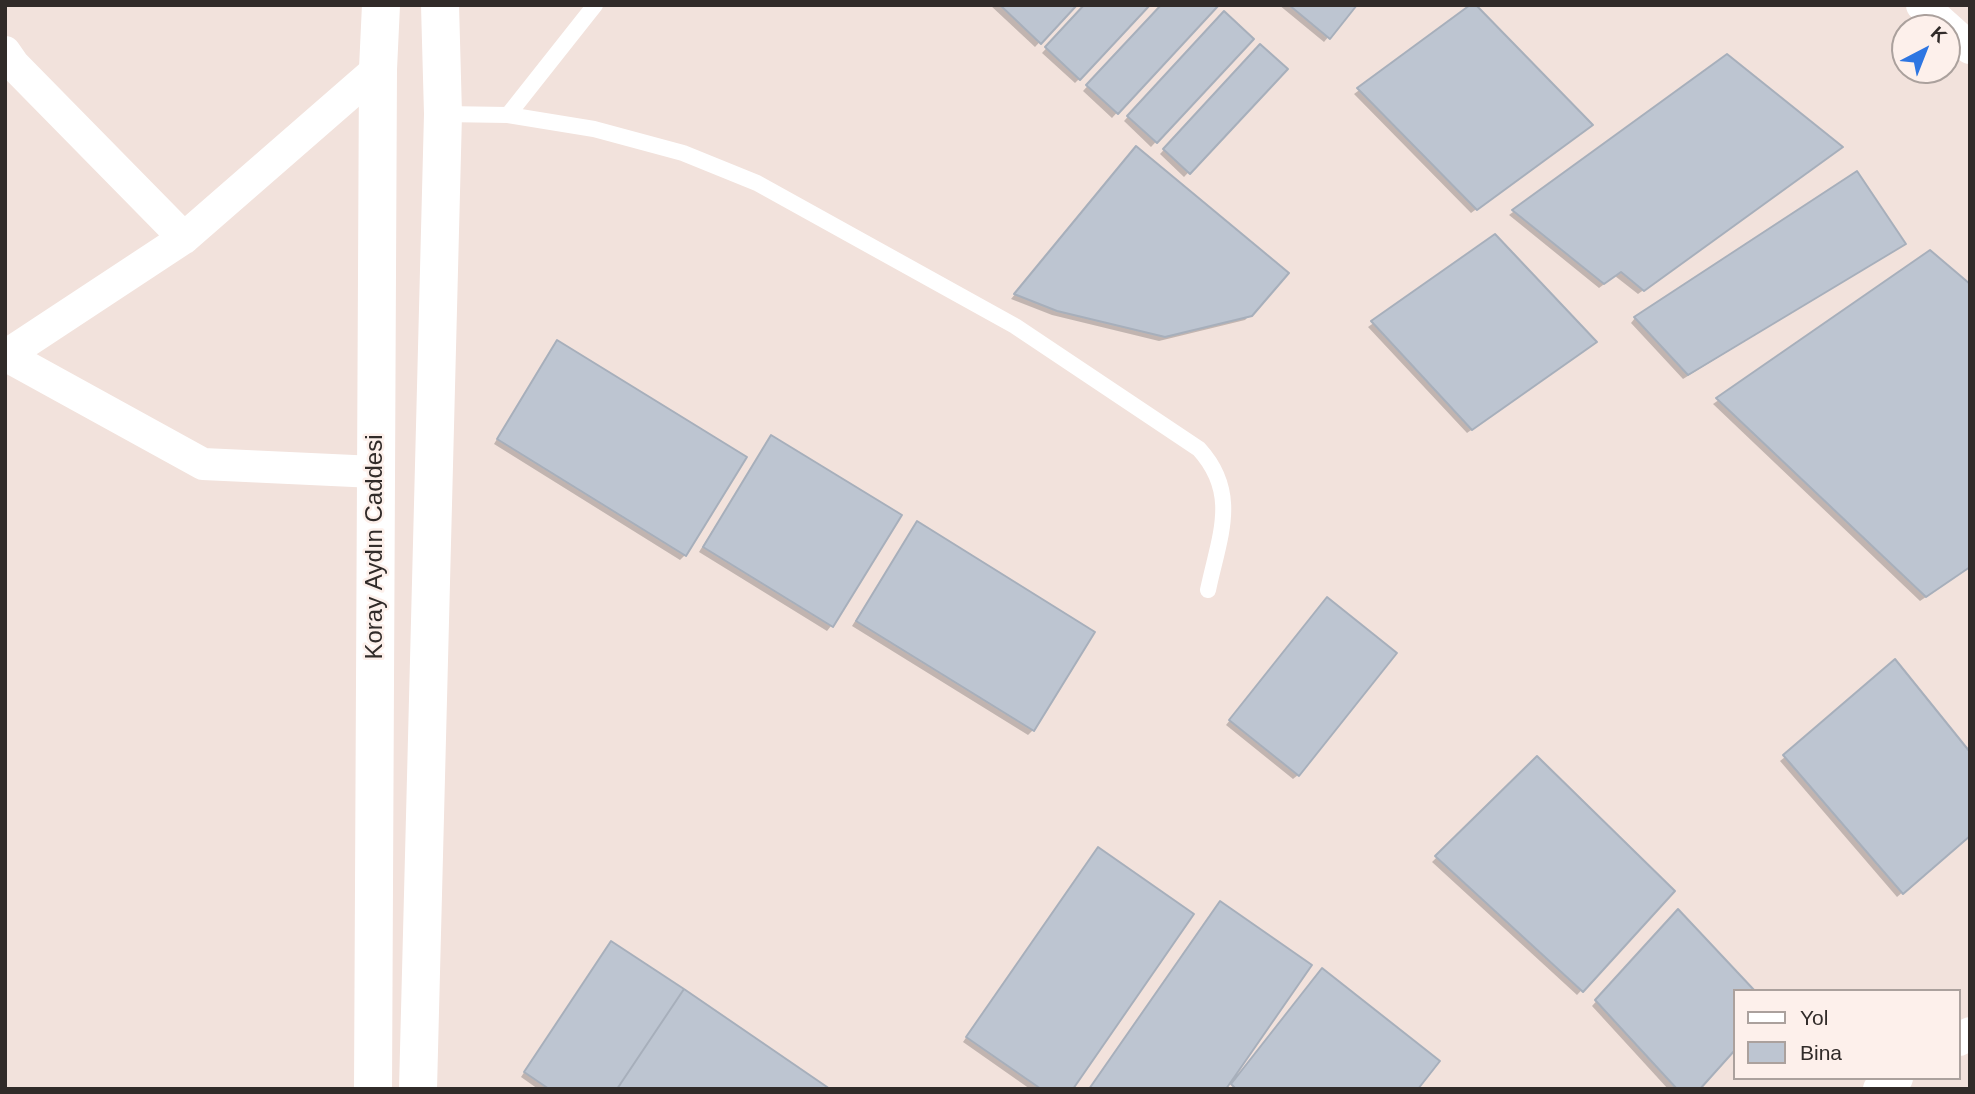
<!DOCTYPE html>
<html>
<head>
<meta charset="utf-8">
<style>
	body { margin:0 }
	#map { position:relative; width:1975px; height:1094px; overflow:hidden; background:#f2e2dc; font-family:Helvetica,sans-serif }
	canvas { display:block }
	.frame { position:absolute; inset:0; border:7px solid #312b29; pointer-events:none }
	.legend { position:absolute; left:1733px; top:989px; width:228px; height:91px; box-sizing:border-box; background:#fdf0eb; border:2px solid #aba19d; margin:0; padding:9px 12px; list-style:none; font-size:21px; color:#312b29 }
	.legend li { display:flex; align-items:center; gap:14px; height:35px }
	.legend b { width:35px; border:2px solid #aba19d }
	.north { position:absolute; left:1891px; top:14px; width:70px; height:70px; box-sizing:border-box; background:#fdf0eb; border:2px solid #aba19d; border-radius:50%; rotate:42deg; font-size:19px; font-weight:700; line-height:28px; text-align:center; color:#312b29 }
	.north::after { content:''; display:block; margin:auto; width:24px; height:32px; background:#2e76e2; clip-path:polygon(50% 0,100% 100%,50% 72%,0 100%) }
</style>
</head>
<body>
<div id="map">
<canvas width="1975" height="1094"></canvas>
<div class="frame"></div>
<ul class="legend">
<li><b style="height:9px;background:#fff"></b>Yol</li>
<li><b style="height:19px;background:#bdc5d1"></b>Bina</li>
</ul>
<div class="north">K</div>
</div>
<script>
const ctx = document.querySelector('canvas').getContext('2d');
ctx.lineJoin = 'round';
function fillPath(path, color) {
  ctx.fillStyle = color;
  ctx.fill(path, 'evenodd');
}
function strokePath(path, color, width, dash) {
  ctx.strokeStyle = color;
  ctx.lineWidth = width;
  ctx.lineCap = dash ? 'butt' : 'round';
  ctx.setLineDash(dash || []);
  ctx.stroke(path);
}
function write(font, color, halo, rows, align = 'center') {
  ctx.font = font + ' Helvetica,sans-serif';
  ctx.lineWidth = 5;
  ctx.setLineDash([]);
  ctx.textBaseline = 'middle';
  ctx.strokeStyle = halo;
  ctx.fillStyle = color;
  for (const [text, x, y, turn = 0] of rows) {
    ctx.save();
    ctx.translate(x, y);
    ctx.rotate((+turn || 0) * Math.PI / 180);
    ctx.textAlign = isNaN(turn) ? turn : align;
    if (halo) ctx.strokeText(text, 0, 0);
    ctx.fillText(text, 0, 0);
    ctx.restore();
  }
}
fillPath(new Path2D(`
	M990,5H1074L1035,47Z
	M1086,5L1079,79L1075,83L1042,53Z
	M1163,5H1216L1112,118L1083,91Z
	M1279,5H1355L1324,42Z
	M1473,5L1586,129L1471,213L1354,94Z
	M1224,13L1252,39L1151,147L1124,121Z
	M1260,46L1285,70L1184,177L1160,154Z
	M1727,56L1836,151L1638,294L1615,276L1599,288L1509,215Z
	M1132,153L1250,315L1245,320L1159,341L1052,315L1011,299Z
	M1495,236L1590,347L1467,433L1368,327Z
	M1903,244L1683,379L1631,323L1635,318Z
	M1930,253L1970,567L1920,601L1713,404Z
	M553,347L685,555L680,560L494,444Z
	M771,437L831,626L827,631L699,552Z
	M917,523L1033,730L1028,735L852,626Z
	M1323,604L1298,775L1293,779L1226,725Z
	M1785,757L1970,834L1897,897L1780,761Z
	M1537,759L1673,891L1577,995L1432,862Z
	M1094,854L1070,1089H1030L963,1042Z
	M1678,912L1735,991V1048L1697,1089H1668L1592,1006Z
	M607,948L827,1089H538L521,1077Z`), '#0003');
const building = new Path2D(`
	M1000,5H1077L1041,44Z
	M1084,5H1150L1080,80L1045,47Z
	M1161,5H1219L1118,114L1086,85Z
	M1289,5H1357L1330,39Z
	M1470,5H1476L1593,125L1477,210L1357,88Z
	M1224,11L1254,39L1157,143L1127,116Z
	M1260,44L1288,69L1190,174L1163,149Z
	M1727,54L1843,147L1644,291L1621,272L1604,284L1512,210Z
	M1136,146L1289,273L1252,316L1165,337L1057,311L1014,294Z
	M1857,171L1906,244L1688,375L1634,317Z
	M1495,234L1597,342L1472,430L1371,321Z
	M1930,250L1970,284V567L1926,597L1716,398Z
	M557,340L747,457L686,556L497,439Z
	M771,435L902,515L833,627L703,547Z
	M917,521L1095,632L1034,731L856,621Z
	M1327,597L1397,653L1299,776L1229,720Z
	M1895,659L1970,752V836L1903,894L1783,755Z
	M1537,756L1675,891L1583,992L1435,856Z
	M1098,847L1194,914L1073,1089H1041L966,1037Z
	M1220,901L1312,965L1226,1089H1089Z
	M1678,909L1755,991H1735V1050L1700,1089H1677L1595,1000Z
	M611,941L684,989L617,1089H549L524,1072Z
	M1322,968L1440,1061L1418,1089H1236L1231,1084Z
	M684,989L830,1089H617Z`);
fillPath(building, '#bdc5d1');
strokePath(building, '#a7afbb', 2);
strokePath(new Path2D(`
	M443,114L508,115L594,129L683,153L757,183L1015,326L1199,449C1240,494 1219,537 1208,590
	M508,115L595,5`), '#fff', 16);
strokePath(new Path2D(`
	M1922,5L1970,48
	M5,52L14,65L184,238
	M5,355L203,464L375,472
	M5,356L184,238L378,69
	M1959,1040L1970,1033
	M1879,1089L1897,1078`), '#fff', 32);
strokePath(new Path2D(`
	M373,1089L378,69L381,5
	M418,1089L443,114L440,5`), '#fff', 38);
write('24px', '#312b29', '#fdf0eb', [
	["Koray Aydın Caddesi",375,547,-90]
]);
</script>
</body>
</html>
